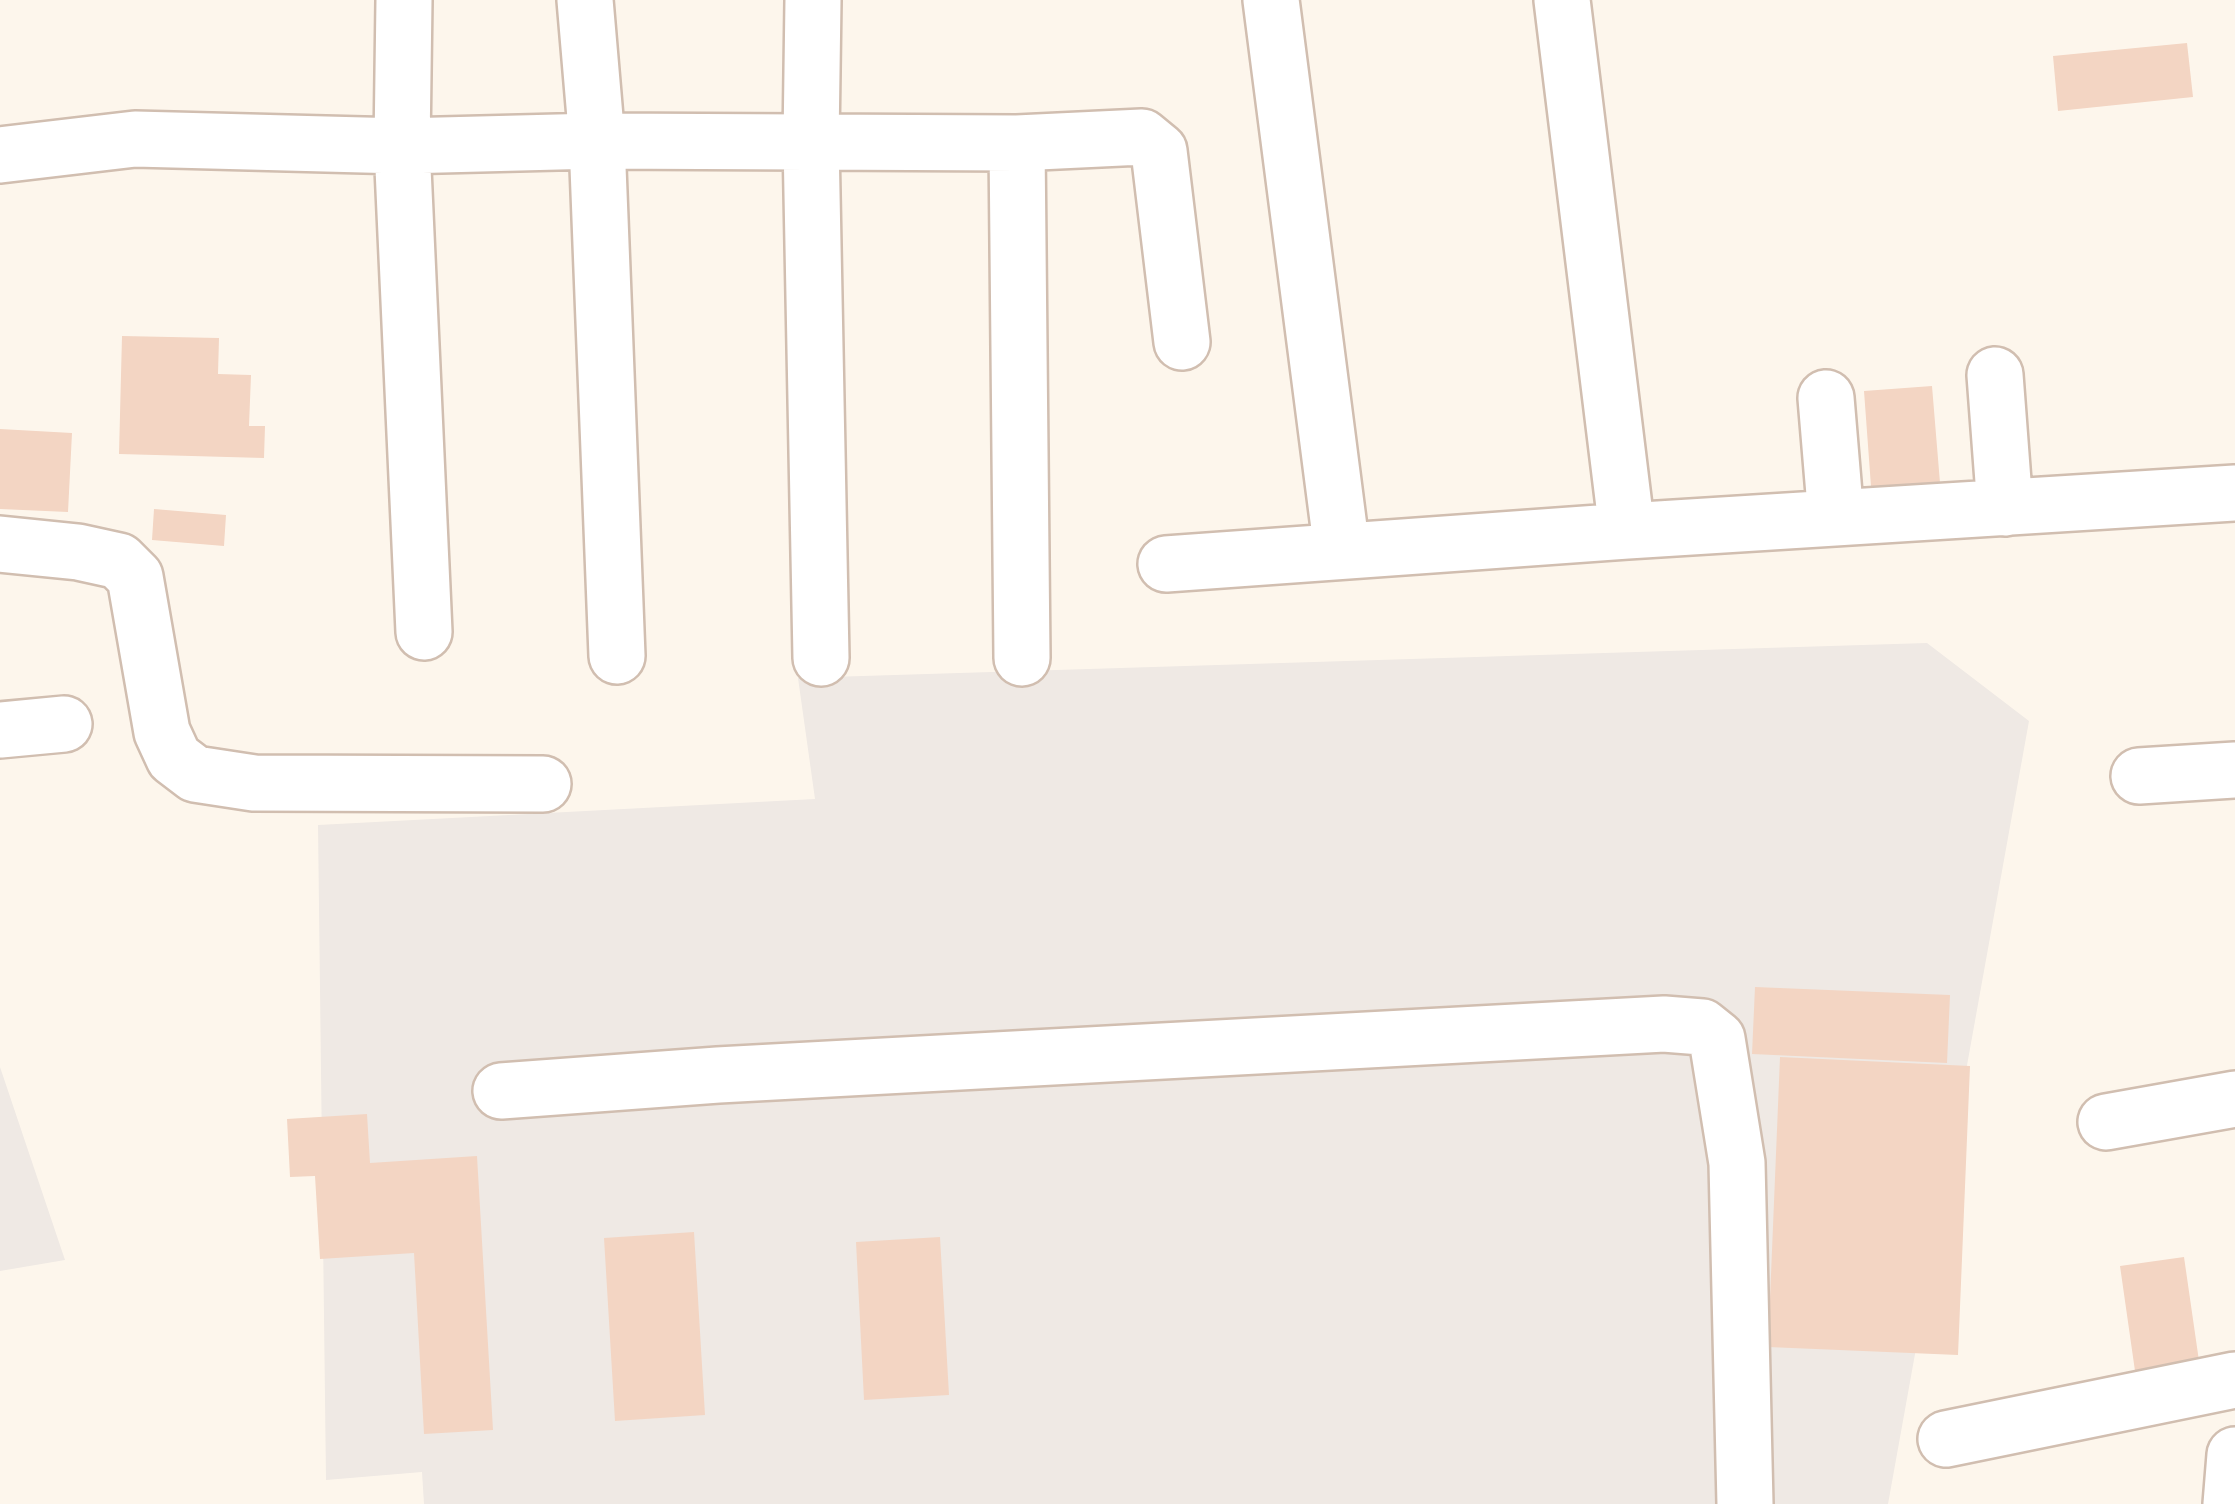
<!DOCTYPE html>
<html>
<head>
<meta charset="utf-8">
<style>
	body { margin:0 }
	canvas { display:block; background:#fdf6ec }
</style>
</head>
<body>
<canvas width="2235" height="1504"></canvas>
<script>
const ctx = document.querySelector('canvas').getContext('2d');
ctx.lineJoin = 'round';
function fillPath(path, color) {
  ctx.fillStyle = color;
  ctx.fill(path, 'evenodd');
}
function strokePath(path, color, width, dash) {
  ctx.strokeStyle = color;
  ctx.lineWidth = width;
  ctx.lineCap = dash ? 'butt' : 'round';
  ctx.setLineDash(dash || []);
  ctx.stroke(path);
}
fillPath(new Path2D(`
	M1927,643L2029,721L1888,1504H424L422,1472L326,1480L318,825L815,799L798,678Z
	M0,1067L65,1260L0,1271Z`), '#efe9e4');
fillPath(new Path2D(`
	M2187,43L2193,97L2058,111L2053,56Z
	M122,336L219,338L218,374L251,375L249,426H265L264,458L119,454Z
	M1932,386L1941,495L1872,500L1864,391Z
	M0,429L72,433L68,512L0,509Z
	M154,509L226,515L224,546L152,540Z
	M1755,987L1950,995L1947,1063L1752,1054Z
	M1780,1057L1970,1066L1958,1355L1768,1347Z
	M367,1114L370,1163L477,1156L493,1430L424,1434L414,1253L320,1259L315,1176L290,1177L287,1119Z
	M694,1232L705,1415L615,1421L604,1238Z
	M940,1237L949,1395L864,1400L856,1242Z
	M2184,1257L2199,1361L2135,1371L2120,1266Z`), '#f3d5c3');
const minor = new Path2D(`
	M404,0L402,146L424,632
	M585,0L597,141L617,656
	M813,0L811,142L821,658
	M1271,0L1342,551
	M1562,0L1627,531
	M1017,143L1022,658
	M0,155L135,139L402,146L597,141L1017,143L1142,137L1159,151L1182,342
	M1995,375L2005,508
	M1826,398L1836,518
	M0,544L78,552L119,561L135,577L162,732L174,758L195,774L254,783L543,784
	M1166,564L1627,531L2235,493
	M0,730L64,724
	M2139,776L2235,770
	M501,1091L718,1075L1664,1024L1702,1027L1717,1039L1737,1163L1745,1504
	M2106,1122L2235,1099
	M1946,1439L2235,1380
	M2231,1504L2235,1455`);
strokePath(minor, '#d1beb0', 60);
strokePath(minor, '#fff', 55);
</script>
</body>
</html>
